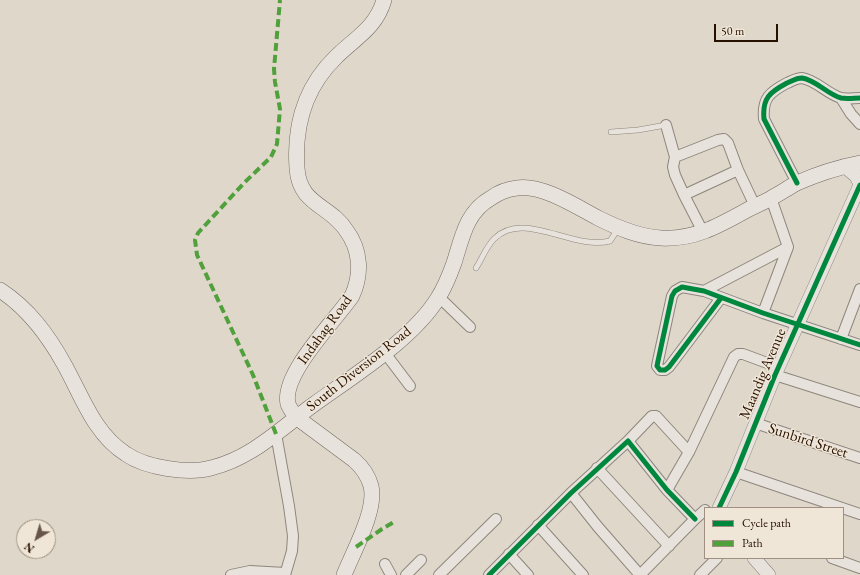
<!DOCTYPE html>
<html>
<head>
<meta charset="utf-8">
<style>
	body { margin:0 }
	#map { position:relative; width:860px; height:575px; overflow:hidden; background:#dfd7ca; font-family:"EB Garamond",serif }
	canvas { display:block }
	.legend { position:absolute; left:704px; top:507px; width:140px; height:52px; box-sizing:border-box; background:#f0e6d7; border:1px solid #9f9081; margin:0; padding:5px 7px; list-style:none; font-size:12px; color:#261000 }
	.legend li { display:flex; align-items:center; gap:8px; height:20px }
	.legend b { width:20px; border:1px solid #9f9081 }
	.north { position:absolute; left:16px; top:519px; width:40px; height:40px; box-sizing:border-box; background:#f0e6d7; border:1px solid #9f9081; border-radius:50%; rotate:218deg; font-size:11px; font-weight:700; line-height:16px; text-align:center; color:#261000 }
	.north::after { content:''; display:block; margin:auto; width:14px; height:18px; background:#675647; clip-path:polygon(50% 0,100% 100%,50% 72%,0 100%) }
	.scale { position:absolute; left:714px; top:24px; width:64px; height:18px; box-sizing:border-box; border:2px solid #261000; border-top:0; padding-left:5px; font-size:12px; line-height:14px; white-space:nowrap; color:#261000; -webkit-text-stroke:3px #f0e6d7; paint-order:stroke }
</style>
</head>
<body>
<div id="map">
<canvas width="860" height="575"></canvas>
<ul class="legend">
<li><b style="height:5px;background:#00873e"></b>Cycle path</li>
<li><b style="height:5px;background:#50a03c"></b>Path</li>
</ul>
<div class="north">N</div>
<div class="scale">50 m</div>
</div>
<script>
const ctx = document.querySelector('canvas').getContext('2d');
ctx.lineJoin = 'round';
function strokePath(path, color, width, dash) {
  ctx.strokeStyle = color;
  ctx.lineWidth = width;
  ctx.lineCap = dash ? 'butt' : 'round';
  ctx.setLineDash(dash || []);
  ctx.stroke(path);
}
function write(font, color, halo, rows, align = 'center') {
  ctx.font = font + ' "EB Garamond",serif';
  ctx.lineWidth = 3;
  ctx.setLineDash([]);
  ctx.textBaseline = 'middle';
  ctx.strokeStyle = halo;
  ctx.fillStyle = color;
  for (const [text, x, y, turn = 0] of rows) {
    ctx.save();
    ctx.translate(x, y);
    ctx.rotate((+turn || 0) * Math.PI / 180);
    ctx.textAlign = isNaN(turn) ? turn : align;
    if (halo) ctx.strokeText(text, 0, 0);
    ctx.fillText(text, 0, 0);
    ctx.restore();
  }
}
const service = new Path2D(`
	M611,132L638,130L666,125
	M476,268C482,259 486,247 494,239C523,209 573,251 610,241L618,229`);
const minor = new Path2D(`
	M841,98L851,114L860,124
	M666,125L675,157L673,167L675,175L684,195L703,232
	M675,157L718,140L724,139L728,143L738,170L755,206
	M797,183L764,119C762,98 770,92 787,83C792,81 796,78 802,78C816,80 827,94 841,98C847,99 854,98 860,98
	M684,195L738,170
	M704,291L788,247
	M439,297L470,327
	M721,298L669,367L665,370H660L657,366L658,361L672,296L675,291L682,287L704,291L763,313L860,345
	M763,313L788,247L771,198
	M841,339L860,289
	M385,353L410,386
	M775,375L860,402
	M755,423L860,458
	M276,434L289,506L293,536L292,551L285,575
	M628,441L652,416H656L689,452
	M597,468L669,546
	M736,472L860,514
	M667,490L689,452L734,357L738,354H743L778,367
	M571,493L598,527L640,575
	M538,525L583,575
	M509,554L528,575
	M832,558L860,568
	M385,564L391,575
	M231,575L250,571L285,573
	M406,575L421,560
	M439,575L496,519
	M489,575L571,493L628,441L667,490L695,519
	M640,575L695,519L705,510
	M700,575L717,558`);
const tertiary = new Path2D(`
	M844,166L856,176L860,184
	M719,508L736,472L775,375L860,185
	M754,558L769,575`);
const secondary = new Path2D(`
	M0,290C29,309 48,335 64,364C82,396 94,434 126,454C146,468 188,474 211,468C252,458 280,429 313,405C353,376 413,339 438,298C445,287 450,274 454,263C462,238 466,212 491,198C498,193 508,189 517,188C542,184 577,207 598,218C618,228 639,237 661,238C695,240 720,225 749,209C757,205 765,202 773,197C781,193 789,187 797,183C817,174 839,167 860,163
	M344,575C353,552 377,510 371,486C368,475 362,467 354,460L296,417C293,413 290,409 288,404C281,374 335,321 352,296C362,274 361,250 346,230C330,205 299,205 297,168C294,126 305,87 336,57C355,38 376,28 384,0`);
strokePath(service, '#8d867c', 6);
strokePath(minor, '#8d867c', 12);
strokePath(tertiary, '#8d867c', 14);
strokePath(secondary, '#736b62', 16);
strokePath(service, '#e7e2dc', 5);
strokePath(minor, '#e7e2dc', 10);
strokePath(tertiary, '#e7e2dc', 13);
strokePath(secondary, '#e7e2dc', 15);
strokePath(new Path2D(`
	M276,434L253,375L197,255L195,240L198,233L244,183L271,157L277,144L280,109L275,82L274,69L280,0
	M356,547L382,529L394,522`), '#50a03c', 4, [8, 4]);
strokePath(new Path2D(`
	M797,183L764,119C762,98 770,92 787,83C792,81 796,78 802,78C816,80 827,94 841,98C847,99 854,98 860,98
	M721,298L669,367L665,370H660L657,366L658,361L672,296L675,291L682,287L704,291L763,313L860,345
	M719,508L736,472L775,375L860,185
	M489,575L571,493L628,441L667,490L695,519`), '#00873e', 5);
write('15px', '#261000', '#f0e6d7', [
	["Indahag Road",325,330,-54],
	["South Diversion Road",359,369,-38],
	["Maandig Avenue",763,374,-67],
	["Sunbird Street",808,441,18]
]);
</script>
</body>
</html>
